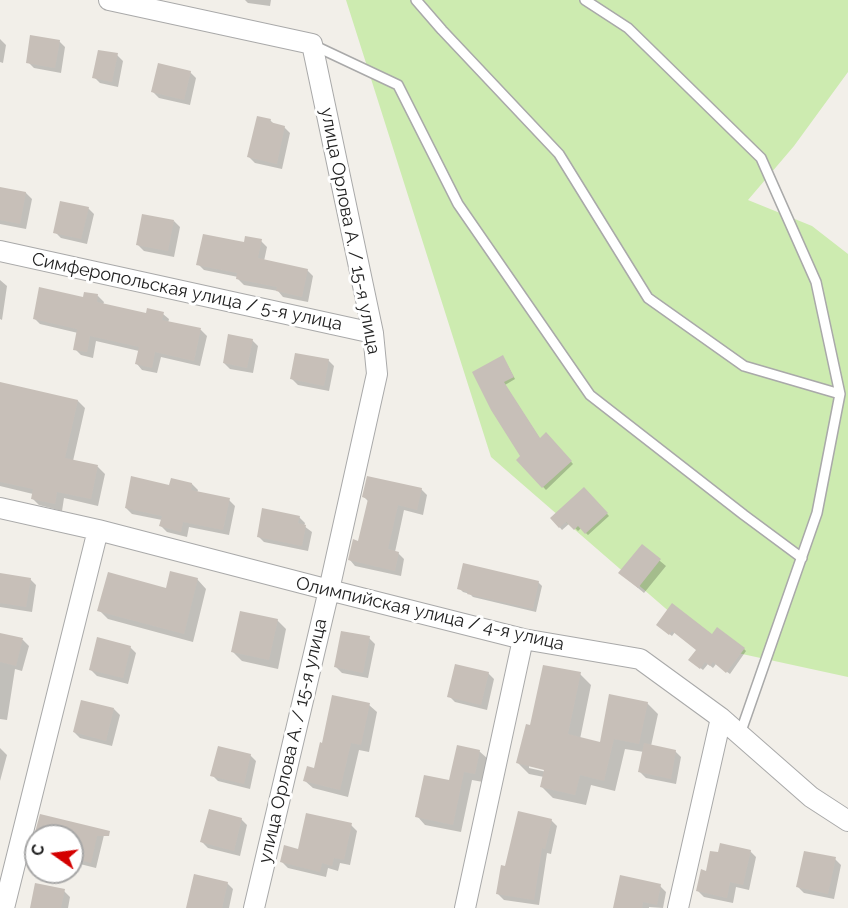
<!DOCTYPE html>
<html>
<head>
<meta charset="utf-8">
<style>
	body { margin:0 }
	#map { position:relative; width:848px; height:908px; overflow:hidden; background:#f2efe9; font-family:Raleway,sans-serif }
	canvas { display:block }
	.north { position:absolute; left:24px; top:824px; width:60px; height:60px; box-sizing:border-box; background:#fff; border:2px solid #a7a7a7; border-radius:50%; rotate:284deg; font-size:16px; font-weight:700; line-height:24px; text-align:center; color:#222 }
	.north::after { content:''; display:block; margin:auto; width:21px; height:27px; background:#d40000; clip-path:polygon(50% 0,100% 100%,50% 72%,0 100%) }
</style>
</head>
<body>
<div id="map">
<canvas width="848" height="908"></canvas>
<div class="north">С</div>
</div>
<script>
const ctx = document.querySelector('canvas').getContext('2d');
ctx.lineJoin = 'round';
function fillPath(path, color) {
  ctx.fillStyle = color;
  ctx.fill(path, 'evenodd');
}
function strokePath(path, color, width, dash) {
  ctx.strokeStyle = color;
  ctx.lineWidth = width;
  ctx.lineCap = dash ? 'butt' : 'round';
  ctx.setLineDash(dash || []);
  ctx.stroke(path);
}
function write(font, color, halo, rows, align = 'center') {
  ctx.font = font + ' Raleway,sans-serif';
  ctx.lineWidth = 6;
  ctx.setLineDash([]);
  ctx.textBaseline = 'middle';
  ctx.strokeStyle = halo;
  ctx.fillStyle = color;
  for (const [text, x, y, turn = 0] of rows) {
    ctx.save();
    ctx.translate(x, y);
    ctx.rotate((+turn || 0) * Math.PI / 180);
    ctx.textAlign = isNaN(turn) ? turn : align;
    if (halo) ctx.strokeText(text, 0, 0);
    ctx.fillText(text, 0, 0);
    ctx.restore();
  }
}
fillPath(new Path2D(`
	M346,0H848V72L794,146L748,200L812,226L848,254V677L710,647L491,457Z`), '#cdebb0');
fillPath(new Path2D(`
	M245,0H271L270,6L248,3Z
	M0,39L6,45L3,63L0,62Z
	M59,41L65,47L61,73L34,68L28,62Z
	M117,55L123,61L118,87L100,83L94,77Z
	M190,72L196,78L190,105L159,98L153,92Z
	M270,120L275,125L284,127L290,133L282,169L255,163L249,157Z
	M0,188L26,193L32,199L26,229L0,224Z
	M88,208L94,214L87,244L61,238L55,232Z
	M174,221L180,227L174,257L144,251L138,245Z
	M261,241L267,247L264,261L307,270L313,276L308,302L283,297L278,291L244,285L238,279V277L204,270L198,264L245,244Z
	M0,280L7,286L2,320L0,319Z
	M98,296L104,302L103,305L147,315L163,314L169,319L168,323L201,330L207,336L200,366L161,357L157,373L142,370L137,364L139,351L96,341L93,358L81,355L75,349L78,333L40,324L34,318L85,299Z
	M252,340L258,346L253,373L230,369L224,363Z
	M503,357L515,379L505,385L540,439L546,434L573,464L546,490L518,460L522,456L474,372Z
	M328,360L334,366L329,391L298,385L292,379Z
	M0,383L78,401L85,408L73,461L98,467L105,474L98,506L64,498L62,511L39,505L32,498L33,494L0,486Z
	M192,484L198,490L197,493L229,500L235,506L229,535L189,527L187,537L167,532L161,526L162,520L132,514L126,508L170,486Z
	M421,489L427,495L423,515L404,510L395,552L398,553L404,559L401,576L355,566L350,560L360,542L369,502L364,497Z
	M584,489L609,516L588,535L581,528L578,531L570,523L562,530L552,518Z
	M299,517L305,523L304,526L312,532L308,551L264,542L258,536Z
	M642,546L666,566L644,593L626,578Z
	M0,574L30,579L36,585L32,612L0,607Z
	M197,579L206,589L193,642L108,619L99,610Z
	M538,582L542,586L536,612L473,597L470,594L463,592L459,588Z
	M277,620L286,629L278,669L242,661L233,652Z
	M660,627L712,636L744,649L746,651L730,674L716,664L713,668L708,664L703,670L693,662L698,650L675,632L672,636Z
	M0,634L23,640L29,646L22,671L15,669L7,720L0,719Z
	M369,638L375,644L368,678L342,673L336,667Z
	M130,647L136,653L128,684L97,676L91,670Z
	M488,673L494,679L487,710L455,702L449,696Z
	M580,674L591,685L580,739L601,744L647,703L658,714L651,746L675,751L681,757L676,784L646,778L640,772L644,752L625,749L615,791L591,785L586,805L553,798L542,787L544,777L529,774L518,763L531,727ZM529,765L552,770L551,773L529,768Z
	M369,705L377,712L369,752L359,750L348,797L313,788L305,781Z
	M114,709L120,715L112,746L80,738L74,732Z
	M0,748L7,755L0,781Z
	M479,751L488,759L483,782L472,780L461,832L425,825L417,816Z
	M250,755L256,761L250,789L218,781L212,775Z
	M241,819L247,825L240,856L208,848L202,842Z
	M551,820L557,826L551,854L547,853L539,905L504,900L498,894L507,867Z
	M351,825L357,831L350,865L340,863L338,871L328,868L326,877L288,868L282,862L299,850Z
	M104,835L96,868L72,862V836H37Z
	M750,851L756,857L749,890L736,887L733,903L704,897L698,891L707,872Z
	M835,859L841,865L834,899L804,893L798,887Z
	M227,883L233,889L229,908H190Z
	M660,886L666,892L663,908L649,907V908H614Z
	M64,891L70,897L68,908H31Z`), '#0003');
fillPath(new Path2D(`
	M30,35L60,40L55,68L26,63Z
	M98,50L118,53L112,82L92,78Z
	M158,63L191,71L184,100L151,92Z
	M257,116L271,119L270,122L285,126L277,164L247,157Z
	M0,187L26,192L20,224L0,220Z
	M60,201L89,207L81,239L53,233Z
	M142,214L174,220L168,251L136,245Z
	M203,234L244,242L245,236L262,239L258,258L308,269L302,297L276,291L277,287L236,279L237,273L196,265Z
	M39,287L83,297L84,292L98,294L97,302L146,313L147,308L164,312L162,320L201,328L194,361L155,352L152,368L135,364L139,347L90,336L87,352L73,350L77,329L33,319Z
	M228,334L253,339L247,368L223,363Z
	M295,353L329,359L324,386L290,379Z
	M503,355L514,377L504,382L540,438L546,432L572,461L542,488L516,460L520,456L491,410L472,372Z
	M0,382L78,400L65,458L98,465L91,499L57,492L55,504L31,499L33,489L0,482Z
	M131,476L169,485L171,478L192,483L191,490L230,498L223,530L183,522L181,532L159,526L162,516L125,508Z
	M367,476L422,488L417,510L398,505L388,549L399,552L395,571L348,560L353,539L358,541L368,499L362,497Z
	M584,487L608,513L585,534L578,526L574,530L566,522L559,528L550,518Z
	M262,508L300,516L298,523L306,525L302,546L257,537Z
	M642,544L661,559L638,588L618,573Z
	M463,563L539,581L533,609L467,594L468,592L457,589Z
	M170,571L198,578L184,634L97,611L108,572L166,588Z
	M0,573L31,578L26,607L0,603Z
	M672,603L712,634L717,627L745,648L726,673L713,662L710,666L705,662L700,669L688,660L696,650L672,631L669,635L656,625Z
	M240,611L278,619L269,660L231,652Z
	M341,631L370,636L363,673L334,667Z
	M0,633L23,638L16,666L0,662Z
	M97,637L131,646L123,678L89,670Z
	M455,664L489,672L481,705L447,697Z
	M543,665L581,672L568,734L600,742L609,694L648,702L639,744L614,739L604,781L580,775L575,795L540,787L544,770L516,763L526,724L530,725Z
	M332,695L370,703L361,745L351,743L340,790L303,781L307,766L314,768L320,742L322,743Z
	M81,700L114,708L106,741L73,732Z
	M644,743L676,750L671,779L638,772Z
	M457,745L480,750L475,774L464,772L453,825L415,817L424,775L449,780Z
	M218,746L251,754L244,784L210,776Z
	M209,809L242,818L234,851L200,842Z
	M518,811L552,819L545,849L542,848L534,900L496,894L501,865L505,866Z
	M306,813L352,823L344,860L334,858L332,866L322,863L320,872L280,862L284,845L298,849Z
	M40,814L110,831L109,836H97L91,863L72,858V836H34Z
	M720,843L751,850L743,885L730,882L727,898L696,891L701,869L706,871L710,851L718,852Z
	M804,851L836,857L828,894L796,887Z
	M194,874L228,882L222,908H186Z
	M620,875L661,884L657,905L643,902L642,908H613Z
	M35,883L65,889L61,908H30Z`), '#c7bfb8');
const lane = new Path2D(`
	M416,0L442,30L559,154L648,298L744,366L840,394
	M585,0L628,28L761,158L816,282L840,394L817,513L740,734
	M313,45L398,85L458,204L590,395L744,515L802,558`);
const street = new Path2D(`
	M109,0L312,44L373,333L377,374L329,590L254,908
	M0,251L373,333
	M0,508L98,530L329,590L523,639L640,659L721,718L811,797L848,821
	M4,908L98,530
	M465,908L523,639
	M678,908L721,718`);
strokePath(lane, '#a9a9a9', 12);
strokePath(street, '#a9a9a9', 22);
strokePath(lane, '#fff', 9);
strokePath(street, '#fff', 20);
write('18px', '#222', '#fff', [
	["улица Орлова А. / 15-я улица",350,231,79],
	["Симферопольская улица / 5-я улица",187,292,12],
	["Олимпийская улица / 4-я улица",430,614,13],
	["улица Орлова А. / 15-я улица",293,741,-77]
]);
</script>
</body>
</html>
